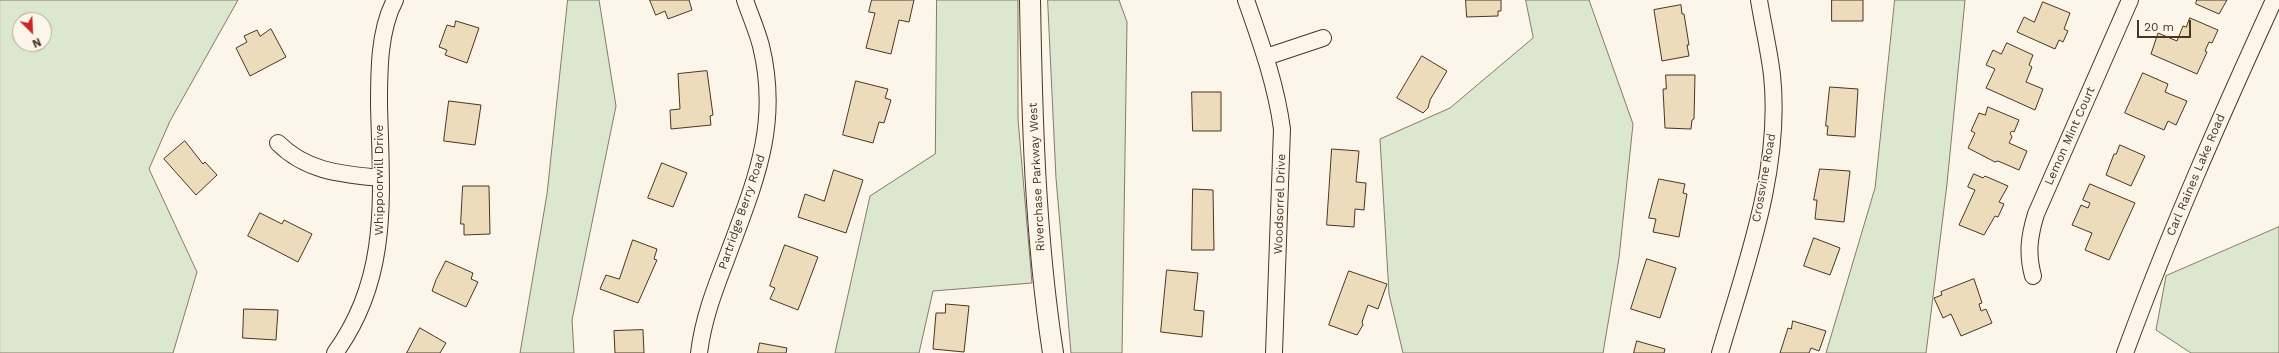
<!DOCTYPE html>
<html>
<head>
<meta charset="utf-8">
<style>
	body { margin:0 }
	#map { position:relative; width:2279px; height:353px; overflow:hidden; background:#fbf6e9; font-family:"Work Sans",sans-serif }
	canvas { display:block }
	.north { position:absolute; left:12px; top:12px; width:40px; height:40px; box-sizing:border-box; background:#fbf6e9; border:1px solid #b4a999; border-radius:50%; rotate:156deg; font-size:11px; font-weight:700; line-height:16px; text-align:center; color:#4a3520 }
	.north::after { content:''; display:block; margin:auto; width:14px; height:18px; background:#c62828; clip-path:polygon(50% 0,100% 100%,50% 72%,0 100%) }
	.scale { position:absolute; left:2137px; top:20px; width:54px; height:18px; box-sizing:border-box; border:2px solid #4a3520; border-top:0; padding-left:5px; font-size:12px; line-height:14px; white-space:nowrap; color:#4a3520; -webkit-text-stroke:3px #fbf6e9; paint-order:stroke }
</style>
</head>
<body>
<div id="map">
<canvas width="2279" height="353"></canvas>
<div class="north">N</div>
<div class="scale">20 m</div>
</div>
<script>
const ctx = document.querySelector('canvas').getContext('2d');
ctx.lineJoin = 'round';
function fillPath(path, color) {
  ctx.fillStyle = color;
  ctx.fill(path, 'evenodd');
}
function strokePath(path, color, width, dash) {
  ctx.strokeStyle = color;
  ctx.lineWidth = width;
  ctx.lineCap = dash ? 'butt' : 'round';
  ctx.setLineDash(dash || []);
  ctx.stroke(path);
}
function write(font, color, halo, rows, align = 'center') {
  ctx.font = font + ' "Work Sans",sans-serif';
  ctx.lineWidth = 3;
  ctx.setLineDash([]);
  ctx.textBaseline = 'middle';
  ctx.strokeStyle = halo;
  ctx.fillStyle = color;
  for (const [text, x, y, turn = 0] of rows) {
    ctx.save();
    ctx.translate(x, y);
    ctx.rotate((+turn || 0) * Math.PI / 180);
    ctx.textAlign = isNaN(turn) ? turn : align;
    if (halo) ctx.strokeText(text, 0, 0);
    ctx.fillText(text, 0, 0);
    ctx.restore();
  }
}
const green = new Path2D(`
	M0,0H238L170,121L149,169L197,272L173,353H0ZM20,20H44V44H20Z
	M568,0H599L616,106L572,320L574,353H520L547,194Z
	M937,0H1018V119L1032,283L933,291L919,353H835L870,196L935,154Z
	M1048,0H1119L1127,22L1122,353H1071L1056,178Z
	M1526,0H1589L1633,124L1619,258L1603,353H1403L1389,294L1380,139L1450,108L1533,38Z
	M1895,0H1965L1947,184L1926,353H1826L1875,188Z
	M2279,227V353H2191L2156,330L2166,276Z`);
fillPath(green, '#dce7d0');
strokePath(green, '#887966', 1);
const building = new Path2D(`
	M650,0H689L692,10L668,19L665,11L656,15Z
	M872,0H914L909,22L899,20L891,54L866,48L875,13L869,12Z
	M1466,0H1501V11H1498V16L1467,17Z
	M1832,0H1863V21H1832Z
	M2197,0H2227L2219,14L2196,4Z
	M2043,2L2070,13L2064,29L2068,31L2063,42L2059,40L2055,49L2017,32L2024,17L2034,22Z
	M1681,5L1682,14H1684L1689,45H1687L1689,56L1662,61L1654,10Z
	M2190,18L2218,30L2212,43L2209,42L2205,51L2207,52L2197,74L2151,54L2158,33L2177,41L2183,26L2186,27Z
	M456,21L479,28L467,63L445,55L447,50L439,47L447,25L454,27Z
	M271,29L286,57L250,76L236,48L247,42L244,36L257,30L260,36Z
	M2007,43L2033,55L2029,65L2032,67L2026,82L2043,89L2035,110L1986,88L1995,69L1986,65L1993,50L2001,54Z
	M1422,56L1447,71L1430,100L1428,108L1423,113L1397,98Z
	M707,71L713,115L710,116L711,125L671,129L670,110L680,109L678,74Z
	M2143,73L2168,84L2165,92L2187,101L2176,125L2168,121L2164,130L2125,113Z
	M1666,75H1695L1694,119L1692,120L1691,129L1665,128L1663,89H1666Z
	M856,81L888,89L885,98L891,100L884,123L879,122L873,143L843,135Z
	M1830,87L1858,89L1855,137L1827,135L1828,126H1826Z
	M1192,92H1221V131H1193Z
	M449,101L481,105L475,145L444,141Z
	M1988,107L2019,120L2014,132L2012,131L2010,133L2012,137L2009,143L2027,151L2019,170L1998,161L1995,162L1968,148L1975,133L1971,131L1979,113L1985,115Z
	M185,141L203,164L205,162L217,175L196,195L164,159Z
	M2120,145L2145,156L2131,186L2106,175L2114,154H2116Z
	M1332,149L1359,151L1356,182L1366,183L1364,210L1355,209L1354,227L1327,225Z
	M662,163L687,173L673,207L648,198Z
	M1820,169L1850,171L1844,222L1815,219L1817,200H1814Z
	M834,170L863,180L846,233L798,217L805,194L824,201Z
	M1974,174L1983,178L1985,176L2008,186L1999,202L2004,204L1998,217L1995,216L1984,235L1959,225L1975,190L1968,187Z
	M1659,179L1685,184L1683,193L1687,194L1679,237L1653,232L1656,219L1649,218Z
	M2090,184L2135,203L2109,260L2085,250L2092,233L2072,225L2081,205L2088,208L2090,203L2083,200Z
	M463,186H489L490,234L464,235V224H461Z
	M1193,189L1213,190L1214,250H1192Z
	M260,213L282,224L284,220L312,234L298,262L248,236Z
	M1814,238L1840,248L1830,275L1804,266Z
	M633,240L657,249L654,259L657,260L638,303L600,289L606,275L619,279Z
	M785,245L818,257L798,310L770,299L775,288L770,286Z
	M1647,259L1676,268L1660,318L1631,309Z
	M446,261L473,273L471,279L478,282L466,307L432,291L436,280Z
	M1167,270L1198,273L1194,310L1204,311L1202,337L1161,332Z
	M1349,271L1387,284L1378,309L1368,305L1362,322L1363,325L1357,335L1329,325Z
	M1974,279L1982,303L1979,304L1981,311L1986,309L1992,323L1961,336L1951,314L1943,318L1934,298L1942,295L1941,292Z
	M946,304L969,306L964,352L933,349L936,313H945Z
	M244,309L278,310L276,340L243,338Z
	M1793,321L1826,331L1819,351L1811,348L1809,353H1780L1788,328L1791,329Z
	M420,328L446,343L440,353H407Z
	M643,330L644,353H615L614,331Z
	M1637,341L1665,349L1664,353H1634Z
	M760,343L787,348L786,353H758Z`);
fillPath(building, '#ecdcbc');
strokePath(building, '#4a3520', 1);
const minor = new Path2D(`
	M1246,0C1261,43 1276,84 1282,129L1274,353
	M1266,57L1323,38
	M278,143C307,172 342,174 380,178
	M2033,276C2027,253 2029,237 2036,214L2130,0
	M335,353C391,276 381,194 379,104C379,71 379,30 395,0
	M699,353C703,320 714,291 726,260C753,186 781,127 761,46C757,30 750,15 745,0
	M1720,353C1746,264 1782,169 1772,75C1769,50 1763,25 1759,0
	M2125,353C2169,233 2221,116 2274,0`);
const tertiary = new Path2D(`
	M1030,0C1032,118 1035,236 1053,353`);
strokePath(minor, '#4a3520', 18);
strokePath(tertiary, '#4a3520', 22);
strokePath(minor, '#fbf6e9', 16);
strokePath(tertiary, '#fbf6e9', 20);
write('12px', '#4a3520', '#fbf6e9', [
	["Lemon Mint Court",2070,136,-66],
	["Carl Raines Lake Road",2196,175,-67],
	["Riverchase Parkway West",1037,177,-93],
	["Crossvine Road",1764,178,-80],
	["Whippoorwill Drive",379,180,-90],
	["Woodsorrel Drive",1280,204,-88],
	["Partridge Berry Road",742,212,-71]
]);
</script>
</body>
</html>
